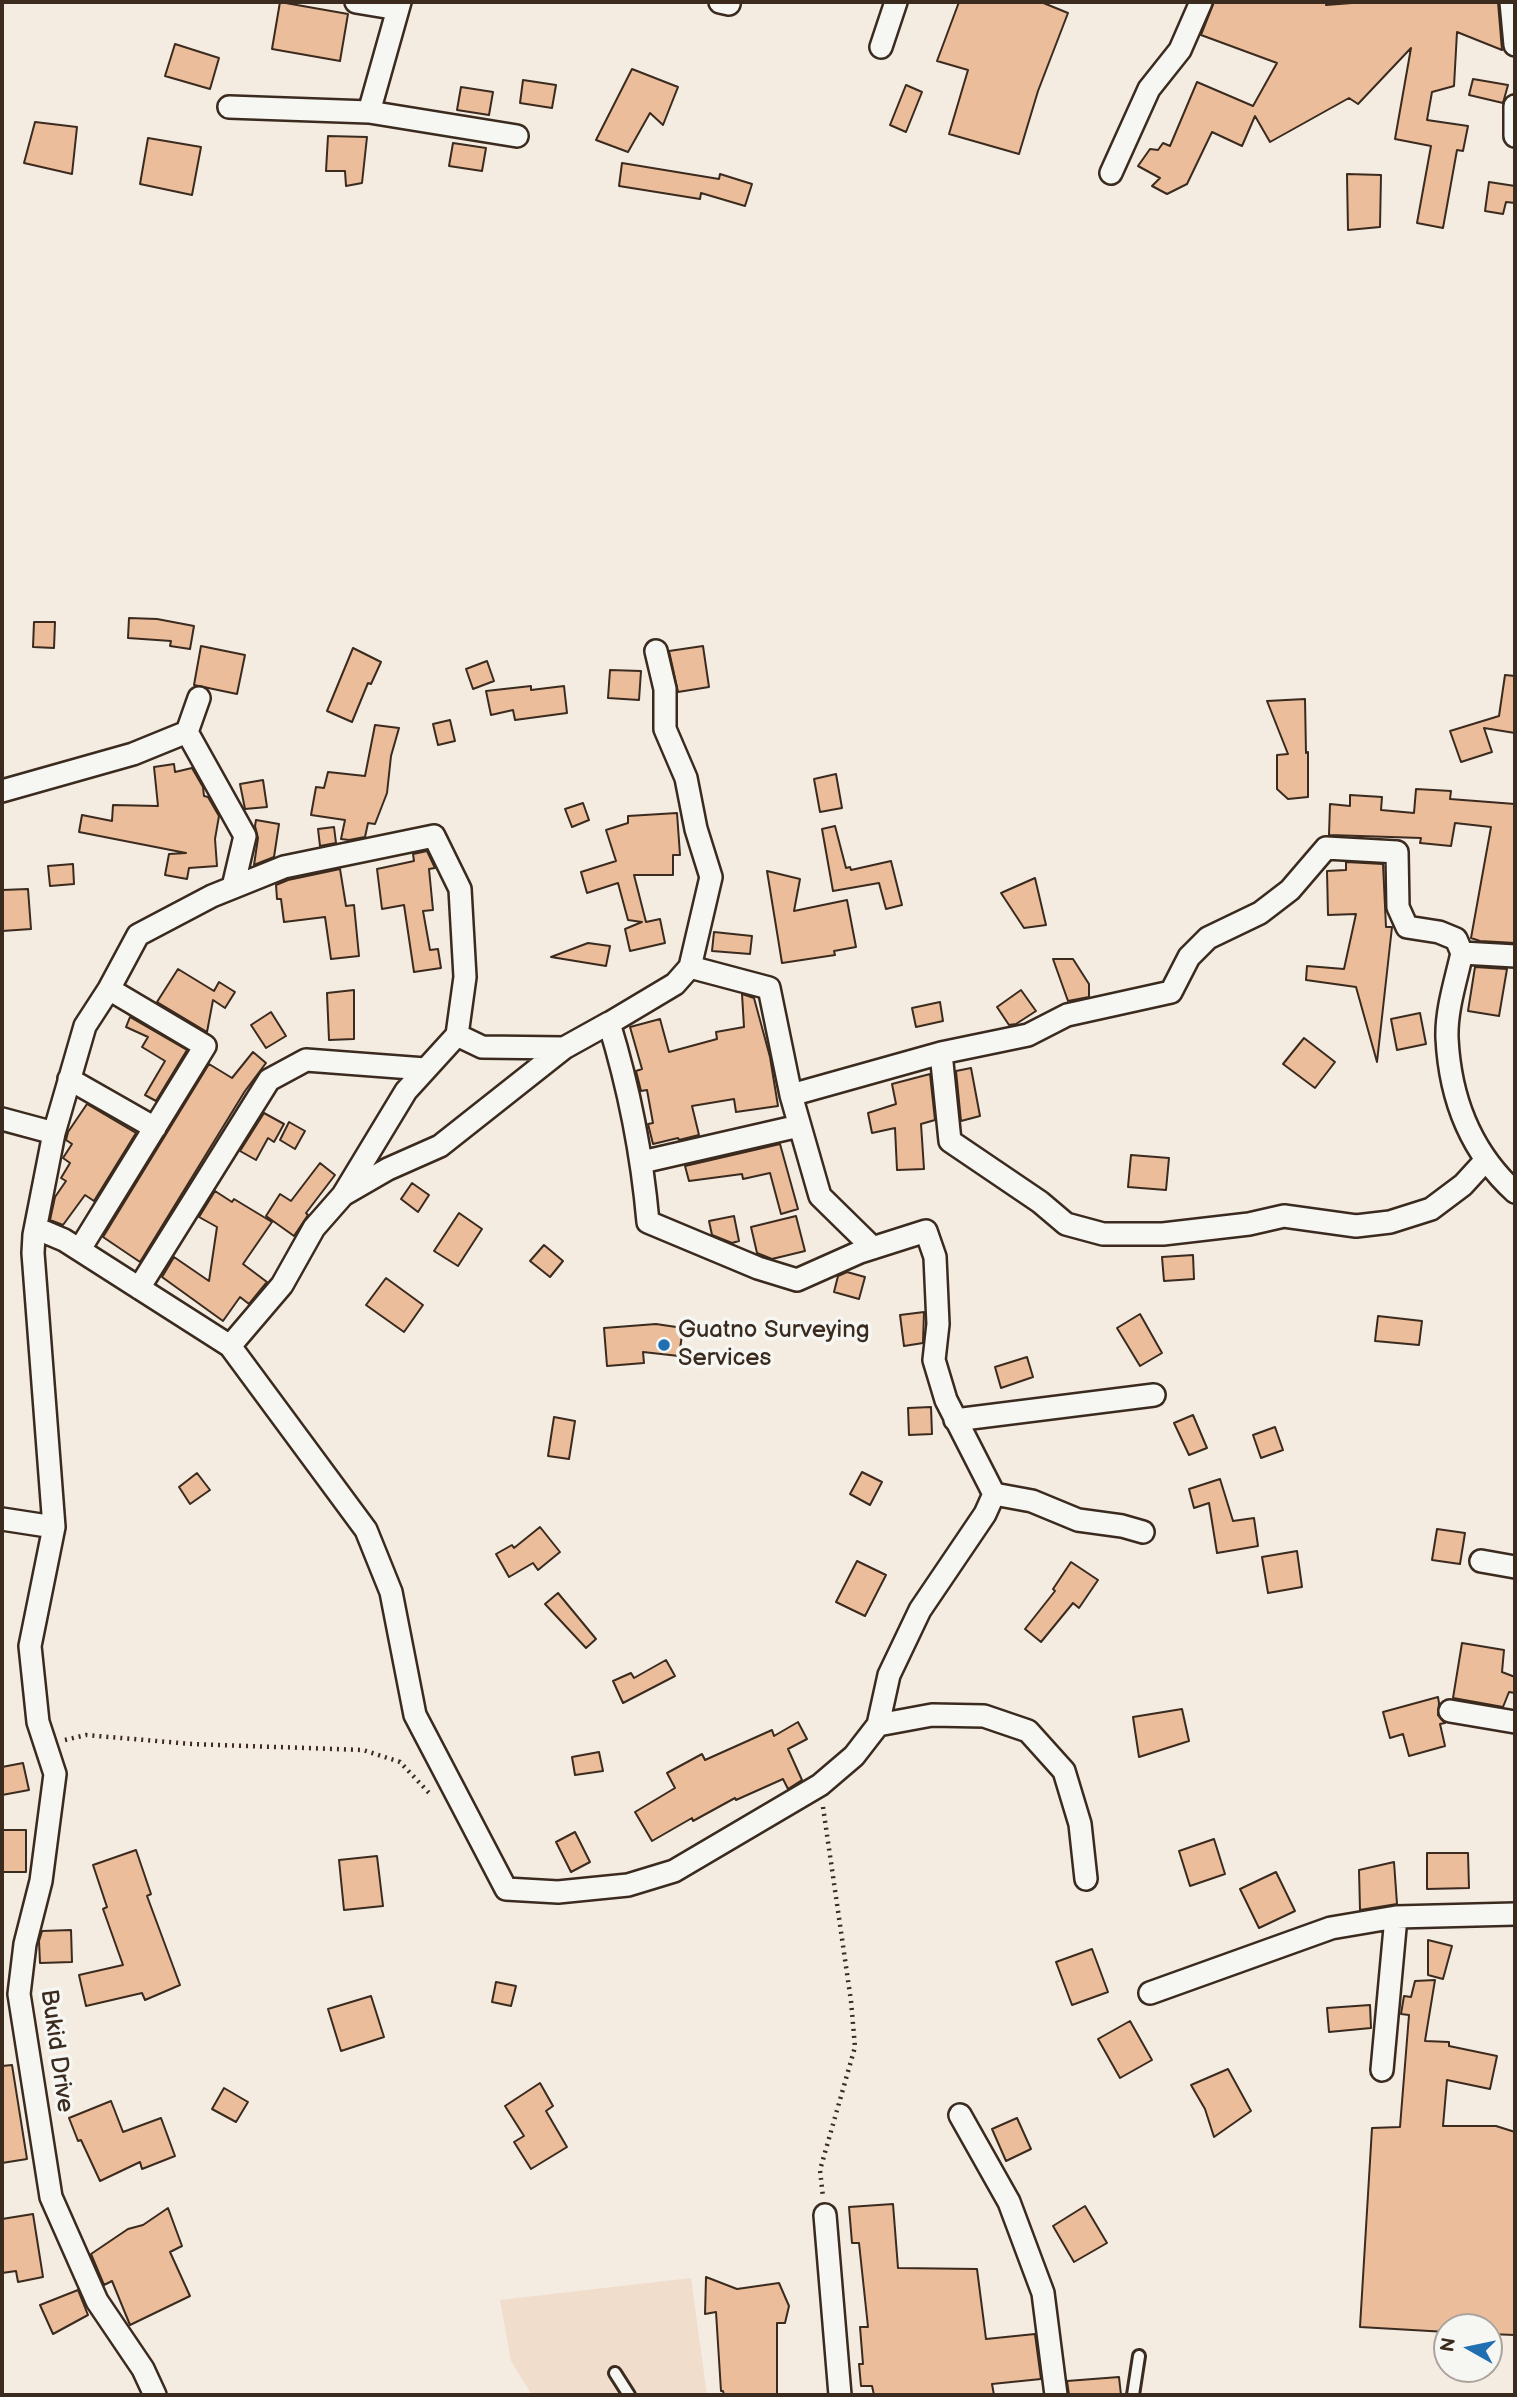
<!DOCTYPE html>
<html>
<head>
<meta charset="utf-8">
<style>
	body { margin:0 }
	#map { position:relative; width:1517px; height:2397px; overflow:hidden; background:#f4ebe1; font-family:"Balsamiq Sans",sans-serif }
	canvas { display:block }
	.frame { position:absolute; inset:0; border:4px solid #3b2a1e; pointer-events:none }
	.north { position:absolute; left:1433px; top:2313px; width:70px; height:70px; box-sizing:border-box; background:#f6f6f2; border:2px solid #aba49d; border-radius:50%; rotate:279deg; font-size:19px; font-weight:700; line-height:28px; text-align:center; color:#3b2a1e }
	.north::after { content:''; display:block; margin:auto; width:24px; height:32px; background:#1f6fb2; clip-path:polygon(50% 0,100% 100%,50% 72%,0 100%) }
</style>
</head>
<body>
<div id="map">
<canvas width="1517" height="2397"></canvas>
<div class="frame"></div>
<div class="north">N</div>
</div>
<script>
const ctx = document.querySelector('canvas').getContext('2d');
ctx.lineJoin = 'round';
function fillPath(path, color) {
  ctx.fillStyle = color;
  ctx.fill(path, 'evenodd');
}
function strokePath(path, color, width, dash) {
  ctx.strokeStyle = color;
  ctx.lineWidth = width;
  ctx.lineCap = dash ? 'butt' : 'round';
  ctx.setLineDash(dash || []);
  ctx.stroke(path);
}
function write(font, color, halo, rows, align = 'center') {
  ctx.font = font + ' "Balsamiq Sans",sans-serif';
  ctx.lineWidth = 7;
  ctx.setLineDash([]);
  ctx.textBaseline = 'middle';
  ctx.strokeStyle = halo;
  ctx.fillStyle = color;
  for (const [text, x, y, turn = 0] of rows) {
    ctx.save();
    ctx.translate(x, y);
    ctx.rotate((+turn || 0) * Math.PI / 180);
    ctx.textAlign = isNaN(turn) ? turn : align;
    if (halo) ctx.strokeText(text, 0, 0);
    ctx.fillText(text, 0, 0);
    ctx.restore();
  }
}
fillPath(new Path2D(`
	M691,2278L707,2395H532L511,2361L500,2300Z`), '#f1ddcc');
const building = new Path2D(`
	M280,2L348,14L340,61L272,49Z
	M959,2H1041L1068,13L1038,91L1019,154L949,134L968,70L937,61Z
	M1214,2H1327L1326,5L1365,2H1498L1502,50L1457,32L1454,86L1432,92L1427,120L1468,126L1463,151L1457,150L1443,228L1417,223L1431,146L1395,139L1411,48L1358,104L1349,98L1270,142L1255,116L1242,146L1212,132L1187,184L1167,194L1152,186L1160,178L1138,166L1150,149L1158,150L1163,143L1170,146L1197,82L1253,106L1277,63L1201,35Z
	M175,44L219,58L210,89L165,76Z
	M632,69L678,87L663,125L650,113L628,152L596,140Z
	M1473,79L1508,85L1503,103L1469,95Z
	M523,80L556,85L552,108L520,103Z
	M906,85L922,92L906,132L890,125Z
	M461,87L493,92L489,115L457,110Z
	M35,122L77,127L72,174L24,163Z
	M328,136L367,137L362,183L346,186L345,171H326Z
	M148,138L201,147L192,195L140,184Z
	M453,143L486,148L482,171L449,166Z
	M622,163L719,179L720,174L752,184L745,206L701,193L700,199L619,186Z
	M1347,174L1381,175L1380,227L1348,230Z
	M1489,182L1515,186V203L1506,202L1503,214L1485,211Z
	M129,618L157,619L194,626L190,649L170,646L171,641L128,638Z
	M34,622H55L54,648L33,647Z
	M201,646L245,655L237,694L194,685Z
	M703,646L709,687L678,692L669,651Z
	M353,648L381,662L371,684L368,683L352,722L327,711Z
	M487,661L494,681L473,689L466,669Z
	M610,670L641,671L639,700L608,698Z
	M1505,675L1515,676V733L1484,728L1492,752L1461,762L1450,731L1499,716Z
	M531,686V690L564,686L567,713L515,720L513,710L491,715L486,691Z
	M1305,699L1306,753L1308,752V797L1288,799L1277,789V755L1288,754L1267,701Z
	M450,720L455,741L438,745L433,724Z
	M375,725L399,728L391,756L387,793L375,824L368,823L365,837L349,840L341,839L345,820L311,815L316,787L324,788L328,772L365,776Z
	M174,764L175,772L192,768L203,787L204,796L208,797L219,816L215,839L217,866L189,868L187,879L165,875L169,854L186,853L79,832L82,815L112,821L113,805L158,806L154,767Z
	M836,774L842,808L820,812L814,779Z
	M263,780L267,807L245,809L240,784Z
	M1416,789L1451,791L1450,799L1515,804V943L1480,941L1471,938L1491,827L1455,823L1451,846L1420,843L1421,838L1329,835L1330,804L1350,806V795L1382,797L1381,810L1414,813Z
	M583,803L589,820L572,827L565,809Z
	M677,813L680,855H673V875H634L646,922L660,919L665,943L630,951L625,929L642,922L628,920L618,883L587,893L581,872L616,861L606,830L628,823V816Z
	M256,820L279,824L274,857L254,865L258,838L255,826Z
	M835,826L846,868L850,867L851,870L891,861L902,905L886,909L879,883L833,891L822,829Z
	M334,827L336,843L320,846L318,829Z
	M427,851L435,868L429,869L433,910L423,911L430,950L438,949L441,968L414,972L404,905L382,909L377,869L414,861L413,854Z
	M1346,862L1383,864L1386,927H1392L1377,1062L1356,987L1306,980L1307,966L1344,969L1356,914L1328,915L1327,871L1346,870Z
	M73,864L74,884L50,886L48,866Z
	M340,869L346,906L354,905L359,956L331,959L325,917L284,922L281,899H277L276,885L288,880Z
	M767,871L800,879L794,911L847,900L856,947L834,951L835,955L782,963Z
	M1035,878L1046,925L1024,928L1001,893Z
	M28,889L31,929L2,931V890Z
	M714,932L752,936L750,954L712,951Z
	M588,943L610,946L606,966L551,957Z
	M1053,959H1073L1089,984V997L1068,1001Z
	M1475,967L1507,969L1499,1016L1468,1011Z
	M178,969L214,991L219,982L235,992L225,1008L213,1000L207,1032L157,1002Z
	M354,990V1039L329,1040L327,993Z
	M1021,990L1036,1011L1016,1024L1009,1025L997,1007Z
	M742,994L754,998L770,1057L778,1106L736,1112L734,1099L692,1106L699,1135L679,1140L678,1138L653,1144L648,1124L653,1123L647,1090L641,1091L636,1071L642,1069L630,1027L660,1019L669,1052L717,1039L716,1032L744,1027Z
	M940,1002L943,1021L916,1027L912,1008Z
	M271,1012L286,1036L266,1048L251,1025Z
	M1420,1013L1426,1044L1397,1050L1391,1019Z
	M130,1017L187,1050L156,1101L145,1095L165,1061L142,1047L148,1037L126,1027Z
	M1304,1038L1335,1062L1315,1088L1283,1064Z
	M253,1052L266,1063L245,1091L140,1262L103,1237L209,1064L232,1078Z
	M971,1068L980,1116L961,1121L956,1071Z
	M930,1074L935,1120L921,1124L924,1169L897,1170L895,1128L872,1133L868,1113L896,1104L892,1084Z
	M87,1104L136,1133L94,1201L85,1195L63,1225L50,1220L55,1197L66,1181L61,1178L70,1163L63,1158L72,1144L66,1140L68,1132Z
	M264,1113L284,1124L274,1142L268,1138L256,1160L240,1151Z
	M289,1122L305,1131L295,1149L280,1140Z
	M780,1144L798,1209L781,1214L770,1173L743,1179L742,1174L689,1181L685,1166Z
	M1131,1155L1169,1158L1166,1190L1128,1187Z
	M320,1163L335,1175L306,1213L308,1215L294,1236L266,1216L280,1194L291,1201Z
	M412,1183L429,1195L418,1212L401,1199Z
	M215,1191L232,1202L234,1199L272,1222L243,1264L267,1282L249,1304L240,1297L223,1321L162,1277L174,1257L209,1281L217,1227L199,1217Z
	M459,1213L482,1229L458,1266L434,1251Z
	M734,1216L739,1241L732,1243L712,1235L709,1221Z
	M796,1216L805,1251L772,1259L757,1253L751,1227Z
	M544,1245L563,1261L550,1277L530,1261Z
	M1193,1255L1194,1279L1164,1281L1162,1257Z
	M847,1272L865,1277L859,1299L834,1292L838,1276Z
	M386,1278L423,1305L404,1332L366,1305Z
	M924,1312L923,1343L904,1346L900,1315Z
	M1140,1314L1162,1353L1140,1366L1117,1328Z
	M1378,1316L1422,1321L1419,1345L1375,1341Z
	M656,1324L683,1328L679,1356L643,1352L644,1363L607,1366L604,1328Z
	M1027,1357L1033,1377L1001,1388L995,1367Z
	M931,1407L932,1434L909,1435L908,1408Z
	M1193,1415L1207,1448L1189,1455L1174,1423Z
	M554,1417L575,1421L569,1459L548,1456Z
	M1275,1427L1283,1450L1261,1458L1253,1435Z
	M862,1472L882,1482L870,1505L850,1494Z
	M197,1473L210,1490L190,1504L179,1487Z
	M1220,1479L1233,1521L1254,1518L1258,1546L1217,1553L1209,1503L1194,1508L1189,1489Z
	M540,1527L560,1552L538,1570L533,1563L509,1577L496,1554L512,1545L514,1548Z
	M1437,1529L1465,1533L1460,1564L1432,1560Z
	M1297,1551L1302,1587L1268,1593L1262,1557Z
	M857,1561L886,1575L865,1616L836,1602Z
	M1071,1562L1098,1580L1079,1608L1073,1603L1041,1642L1025,1629L1055,1591L1053,1589Z
	M558,1593L596,1639L586,1648L545,1604Z
	M1462,1643L1504,1650L1502,1672L1515,1677V1693L1509,1692L1503,1707L1453,1698Z
	M666,1660L675,1676L623,1703L613,1681L631,1673L634,1678Z
	M1438,1697L1439,1703L1438,1715L1445,1723L1440,1724L1445,1746L1409,1756L1403,1734L1390,1738L1383,1712Z
	M1182,1709L1189,1741L1139,1757L1133,1717Z
	M798,1722L807,1739L788,1749L802,1780L788,1789L783,1779L736,1800L735,1798L693,1821L692,1818L652,1841L635,1812L675,1788L667,1773L702,1754L705,1760L772,1730L774,1736Z
	M599,1752L603,1771L575,1775L572,1757Z
	M23,1763L29,1790L2,1795V1767Z
	M2,1830H26V1872H2Z
	M575,1832L590,1862L571,1872L556,1842Z
	M1214,1839L1225,1874L1190,1886L1179,1851Z
	M136,1850L151,1894L147,1896L180,1985L145,2000L142,1993L86,2006L79,1975L123,1965L103,1909L107,1907L93,1865Z
	M1427,1853H1468L1469,1888L1427,1889Z
	M377,1856L383,1906L344,1910L339,1860Z
	M1394,1862L1397,1904L1360,1910L1359,1870Z
	M1276,1872L1295,1911L1259,1928L1240,1889Z
	M71,1930L72,1962L40,1963L39,1941L42,1931Z
	M1428,1940L1452,1946L1443,1979L1428,1975Z
	M1092,1949L1108,1992L1072,2005L1056,1962Z
	M1435,1980L1425,2041L1449,2042V2046L1497,2056L1490,2089L1447,2080L1443,2126H1496L1515,2132V2335L1489,2334V2327H1447V2332L1360,2327L1372,2128L1400,2127L1409,2015L1401,2014L1404,1996L1411,1997L1415,1981Z
	M496,1982L516,1986L511,2006L492,2002Z
	M371,1996L384,2037L341,2051L328,2009Z
	M1370,2005L1371,2028L1329,2032L1327,2008Z
	M1130,2021L1152,2060L1120,2078L1098,2039Z
	M12,2065L27,2159L2,2163V2066Z
	M1228,2069L1251,2111L1214,2137L1205,2109L1191,2085Z
	M540,2083L553,2106L546,2111L567,2147L531,2169L514,2142L524,2136L505,2106Z
	M224,2088L248,2102L236,2122L212,2109Z
	M111,2101L123,2132L161,2118L175,2156L142,2169L140,2162L100,2181L81,2140L78,2141L69,2118Z
	M1017,2118L1031,2149L1006,2161L992,2129Z
	M893,2204L898,2268L977,2269L986,2339L1035,2334L1041,2379L992,2384L994,2395H874L872,2386H861L859,2364H863L860,2327H868L859,2243H852L849,2207Z
	M1085,2206L1107,2243L1074,2262L1053,2226Z
	M168,2208L182,2246L170,2252L190,2296L130,2325L112,2281L104,2285L91,2254L128,2229L143,2225Z
	M33,2214L43,2277L18,2282L16,2271L2,2273V2219Z
	M706,2277L737,2289L779,2283L789,2306L785,2323H777V2395H724L723,2391H721L716,2312L705,2314Z
	M78,2290L88,2315L53,2334L40,2305Z
	M1119,2377L1121,2395H1069L1067,2381Z`);
fillPath(building, '#ebbd9b');
strokePath(building, '#3b2a1e', 2);
const lane = new Path2D(`
	M615,2373L629,2395
	M1133,2395L1139,2356`);
const street = new Path2D(`
	M356,2L398,9
	M720,2L729,4
	M1511,2L1515,45
	M881,47L896,2
	M1515,106V136
	M229,107L369,112L517,136
	M369,112L400,2
	M1111,173L1149,89L1180,50L1201,2
	M187,732L245,836L233,887
	M2,791L133,754L187,732L199,698
	M1462,953C1456,980 1446,1010 1447,1038C1450,1099 1470,1151 1515,1192
	M690,967L769,988L791,1095
	M603,1027L675,984L690,967L711,877L696,829L686,778L665,729V689L656,651
	M457,1035L482,1047L564,1048
	M941,1053L950,1141L1040,1202L1066,1224L1103,1234H1163L1249,1224L1284,1216L1356,1226L1390,1222L1431,1209L1463,1185L1485,1161
	M69,1079L155,1128
	M2,1119L54,1133
	M642,1162L799,1126
	M34,1235L45,1232L64,1240L230,1346L366,1530L391,1592L415,1715L506,1889L558,1892L628,1885L674,1871L820,1785L854,1756L878,1725L889,1675L920,1610L985,1514L994,1494L1032,1501L1078,1520L1122,1526L1143,1532
	M873,1248L820,1196L791,1095L941,1053L1028,1035L1067,1015L1171,992L1189,957L1208,938L1260,913L1290,890L1326,848L1397,852L1398,907L1407,927L1439,932L1456,939L1462,953L1515,956
	M80,1249L205,1046L109,989
	M139,1288L269,1080L306,1060L425,1069
	M230,1346L282,1285L314,1228L343,1195L388,1169L440,1146L564,1048L609,1023C629,1088 642,1155 648,1222L758,1268L797,1280L860,1252L926,1231L935,1257L938,1324L934,1360L946,1400L994,1494
	M955,1420L1154,1395
	M2,1519L54,1527
	M1481,1561L1515,1567
	M1450,1711L1515,1722
	M878,1725L932,1715L984,1716L1028,1731L1064,1771L1080,1824L1086,1879
	M1150,1993L1331,1928L1396,1917L1515,1914
	M1382,2070L1396,1917
	M960,2115L1009,2202L1043,2293L1056,2395
	M825,2215L840,2395
	M155,2395L143,2369L97,2301L51,2197L19,1994L25,1944L41,1881L55,1774L38,1722L30,1646L54,1527L33,1253L34,1235L54,1133L85,1026L109,989L138,935L212,896L284,867L434,836L460,889L465,977L457,1035L406,1091L343,1195`);
strokePath(lane, '#3b2a1e', 16);
strokePath(street, '#3b2a1e', 26);
strokePath(new Path2D(`
	M65,1740L86,1735L192,1744L363,1750L400,1762L431,1795
	M823,1807L851,2001L855,2047L820,2170L823,2197`), '#3b2a1e', 4.5, [2, 5]);
strokePath(lane, '#f6f6f2', 10);
strokePath(street, '#f6f6f2', 21);
for (const [x, y, r, color] of [
	[664,1345,7,"#1f6fb2"]
]) {
  const dot = new Path2D();
  dot.arc(x, y, r, 0, 2 * Math.PI);
  ctx.fillStyle = color;
  ctx.fill(dot);
  strokePath(dot, '#f6f6f2', 2.5);
}
write('24px', '#3b2a1e', '#f6f6f2', [
	["Guatno Surveying",678,1331],
	["Services",678,1359]
], 'left');
write('24px', '#3b2a1e', '#f6f6f2', [
	["Bukid Drive",56,2051,82]
]);
</script>
</body>
</html>
